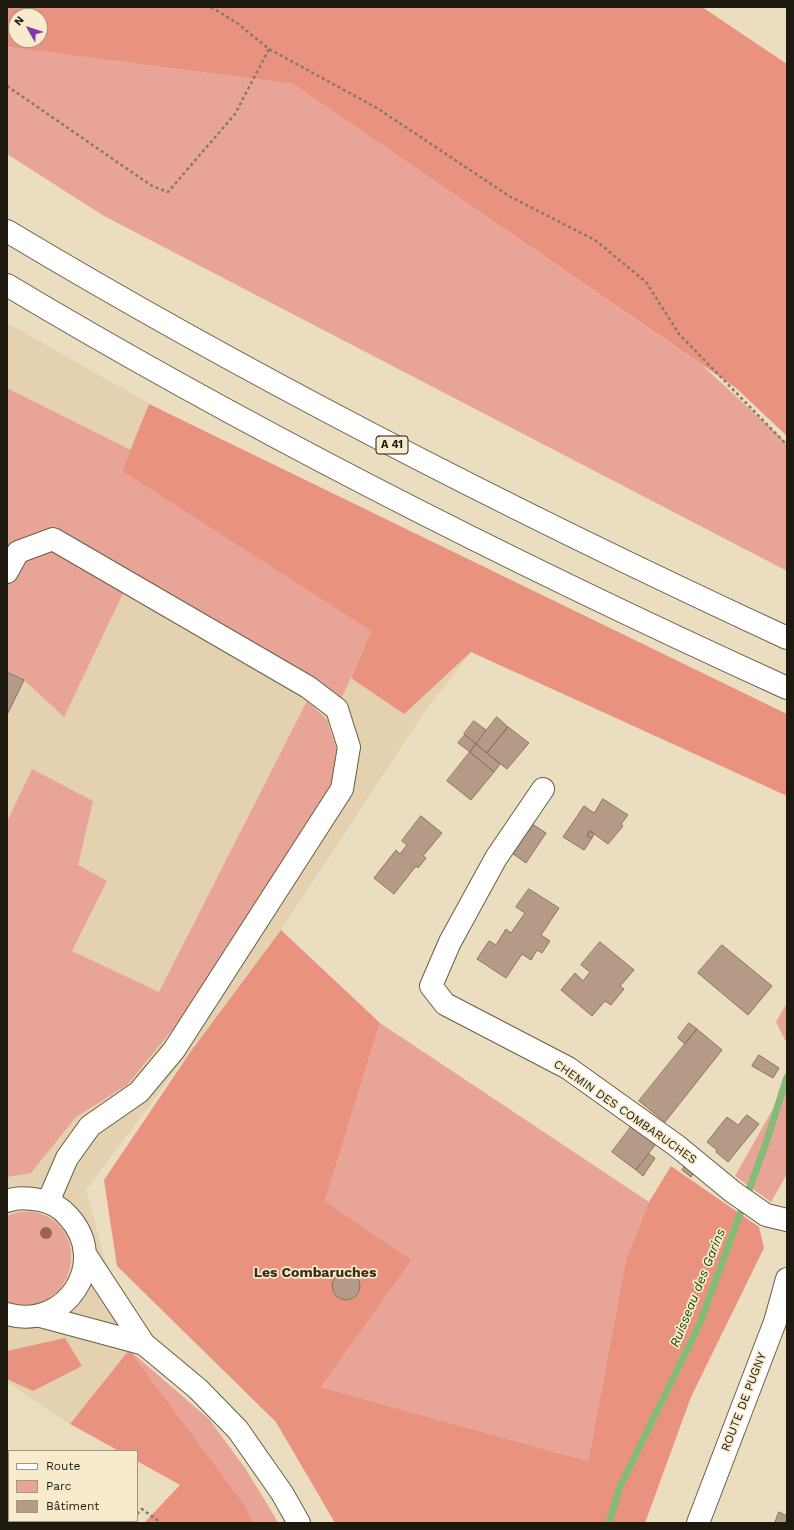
<!DOCTYPE html>
<html>
<head>
<meta charset="utf-8">
<style>
	body { margin:0 }
	#map { position:relative; width:794px; height:1530px; overflow:hidden; background:#ebddc0; font-family:"Work Sans",sans-serif }
	canvas { display:block }
	.frame { position:absolute; inset:0; border:8px solid #1d190e; pointer-events:none }
	.legend { position:absolute; left:8px; top:1450px; width:130px; height:72px; box-sizing:border-box; background:#f8ebcd; border:1px solid #a09781; margin:0; padding:5px 7px; list-style:none; font-size:12px; color:#1d190e }
	.legend li { display:flex; align-items:center; gap:8px; height:20px }
	.legend b { width:20px; border:1px solid #a09781 }
	.north { position:absolute; left:8px; top:8px; width:40px; height:40px; box-sizing:border-box; background:#f8ebcd; border:1px solid #a09781; border-radius:50%; rotate:309deg; font-size:11px; font-weight:700; line-height:16px; text-align:center; color:#1d190e }
	.north::after { content:''; display:block; margin:auto; width:14px; height:18px; background:#8439ab; clip-path:polygon(50% 0,100% 100%,50% 72%,0 100%) }
</style>
</head>
<body>
<div id="map">
<canvas width="794" height="1530"></canvas>
<div class="frame"></div>
<ul class="legend">
<li><b style="height:5px;background:#fff"></b>Route</li>
<li><b style="height:11px;background:#e8a597"></b>Parc</li>
<li><b style="height:11px;background:#b49a87"></b>Bâtiment</li>
</ul>
<div class="north">N</div>
</div>
<script>
const ctx = document.querySelector('canvas').getContext('2d');
ctx.lineJoin = 'round';
function fillPath(path, color) {
  ctx.fillStyle = color;
  ctx.fill(path, 'evenodd');
}
function strokePath(path, color, width, dash) {
  ctx.strokeStyle = color;
  ctx.lineWidth = width;
  ctx.lineCap = dash ? 'butt' : 'round';
  ctx.setLineDash(dash || []);
  ctx.stroke(path);
}
function write(font, color, halo, rows, align = 'center') {
  ctx.font = font + ' "Work Sans",sans-serif';
  ctx.lineWidth = 3.5;
  ctx.setLineDash([]);
  ctx.textBaseline = 'middle';
  ctx.strokeStyle = halo;
  ctx.fillStyle = color;
  for (const [text, x, y, turn = 0] of rows) {
    ctx.save();
    ctx.translate(x, y);
    ctx.rotate((+turn || 0) * Math.PI / 180);
    ctx.textAlign = isNaN(turn) ? turn : align;
    if (halo) ctx.strokeText(text, 0, 0);
    ctx.fillText(text, 0, 0);
    ctx.restore();
  }
}
fillPath(new Path2D(`
	M7,323L474,587L471,652L423,714L281,930L86,1190L129,1350L70,1424L7,1382Z`), '#e3d1af');
fillPath(new Path2D(`
	M7,47L293,84L702,365L787,443V571L104,216L7,154Z
	M7,388L131,450L122,471L371,631L337,709L128,583L64,717L24,680L7,671Z
	M307,701L327,720L337,750L333,784L178,1023L127,1085L76,1117L31,1173L7,1177V822L32,769L93,801L78,865L107,881L72,951L159,992Z
	M787,1003V1044L776,1022Z
	M380,1023L649,1202L626,1259L588,1461L321,1387L412,1260L325,1201Z
	M787,1084V1174L771,1202L735,1176Z
	M19,1212C24,1212 29,1211 34,1212C96,1225 76,1322 7,1302V1216Z
	M129,1350L209,1419L245,1468L272,1512L278,1523H254L245,1505Z`), '#e8a597');
fillPath(new Path2D(`
	M7,7H702L787,64V436L736,388L293,84L7,47ZM16,16H40V40H16Z
	M149,404L787,714V796L471,652L404,714L351,678L371,631L122,471Z
	M281,930L380,1023L325,1201L412,1260L321,1387L588,1461L626,1259L649,1202L671,1166L759,1227L764,1248L691,1397L645,1523H335L276,1422L117,1266L104,1180L191,1051Z
	M65,1338L82,1366L33,1391L7,1379V1351Z
	M129,1350L245,1505L254,1523H144L180,1485L137,1461V1451H119L70,1424Z`), '#ea9280');
strokePath(new Path2D(`
	M609,1523L619,1489L700,1323L765,1146L787,1077`), '#86bb77', 7);
const building = new Path2D(`
	M7,672L24,680L7,715Z
	M497,717L508,727L487,753L476,744Z
	M474,721L486,730L476,744L464,734Z
	M508,727L529,743L507,769L487,753Z
	M465,735L476,744L470,752L458,743Z
	M476,744L500,764L494,772L470,752Z
	M470,752L494,772L471,800L447,781Z
	M603,799L628,815L621,824L623,826L608,844L590,831L587,836L592,838L584,850L563,837L584,806L594,813Z
	M421,816L442,833L423,856L426,858L418,868L416,866L394,894L374,878L396,850L400,854L407,845L402,841Z
	M529,822L546,833L526,863L509,851Z
	M590,831L594,834L592,838L587,836Z
	M529,889L559,908L541,935L550,941L542,953L537,950L531,960L522,954L506,978L477,959L489,941L496,945L506,929L511,933L525,913L516,907Z
	M600,942L634,970L620,986L624,989L611,1005L605,1001L592,1016L561,990L575,973L583,981L590,972L581,965Z
	M722,945L772,986L748,1015L698,973Z
	M689,1023L697,1029L685,1044L678,1038Z
	M697,1029L722,1050L665,1122L639,1101Z
	M759,1055L779,1068L773,1078L752,1066Z
	M747,1115L759,1124L728,1162L716,1152L717,1150L707,1142L727,1117L738,1125Z
	M634,1123L658,1141L636,1170L612,1152Z
	M649,1154L655,1158L643,1176L636,1170Z
	M687,1163L697,1169L691,1177L682,1170Z
	M332 1286a14 14 0 1 1 28 0a14 14 0 1 1-28 0Z
	M9,1498V1521H37L35,1523H7V1500Z
	M779,1512L787,1516V1523H775Z`);
fillPath(building, '#b49a87');
strokePath(building, '#8d7462', 1);
const minor = new Path2D(`
	M7,572L18,552L53,539L308,687L337,709L349,747L342,789L174,1050L139,1092L90,1126L67,1158L48,1202
	M543,789L496,858L450,942L431,986L445,1004L568,1068L677,1146L733,1192L766,1215L787,1220
	M7,1201C17,1197 29,1198 40,1200C51,1202 61,1208 68,1216C111,1262 66,1331 7,1314
	M85,1254L144,1344L198,1389L238,1430L282,1493L299,1523
	M40,1316L144,1344
	M698,1523L775,1322L787,1279`);
const highway = new Path2D(`
	M7,231C259,382 521,515 787,638
	M7,285C258,435 521,567 787,688`);
strokePath(minor, '#6a5e44', 24);
strokePath(highway, '#6a5e44', 24);
strokePath(new Path2D(`
	M211,7L237,23L269,49L377,108L509,196L595,240L646,282L679,334L787,445
	M7,86L152,186L168,192L235,114L269,49
	M137,1514L142,1509L161,1523
	M128,1523L130,1521`), '#837a66', 2.5, [3, 3]);
strokePath(minor, '#fff', 22);
strokePath(highway, '#fff', 22);
ctx.fillStyle = '#996656';
for (const [x, y] of [
	[46,1233]
]) {
  ctx.beginPath();
  ctx.arc(x, y, 6, 0, 2 * Math.PI);
  ctx.fill();
}
for (const [x, y, w] of [
	[392,445,32]
]) {
  const box = new Path2D();
  box.roundRect(x - w / 2, y - 9, w, 18, 3);
  ctx.fillStyle = '#f8ebcd';
  ctx.fill(box);
  strokePath(box, '#1d190e', 1);
}
write('bold 11px', '#1d190e', null, [
	["A 41",392,445]
]);
write('12px', '#1d190e', '#f8ebcd', [
	["CHEMIN DES COMBARUCHES",625,1112,35],
	["ROUTE DE PUGNY",744,1402,-69]
]);
write('italic 13px', '#164a00', '#f8ebcd', [
	["Ruisseau des Garins",698,1288,-68]
]);
write('bold 14px', '#392f16', '#f8ebcd', [
	["Les Combaruches",315,1273]
]);
</script>
</body>
</html>
